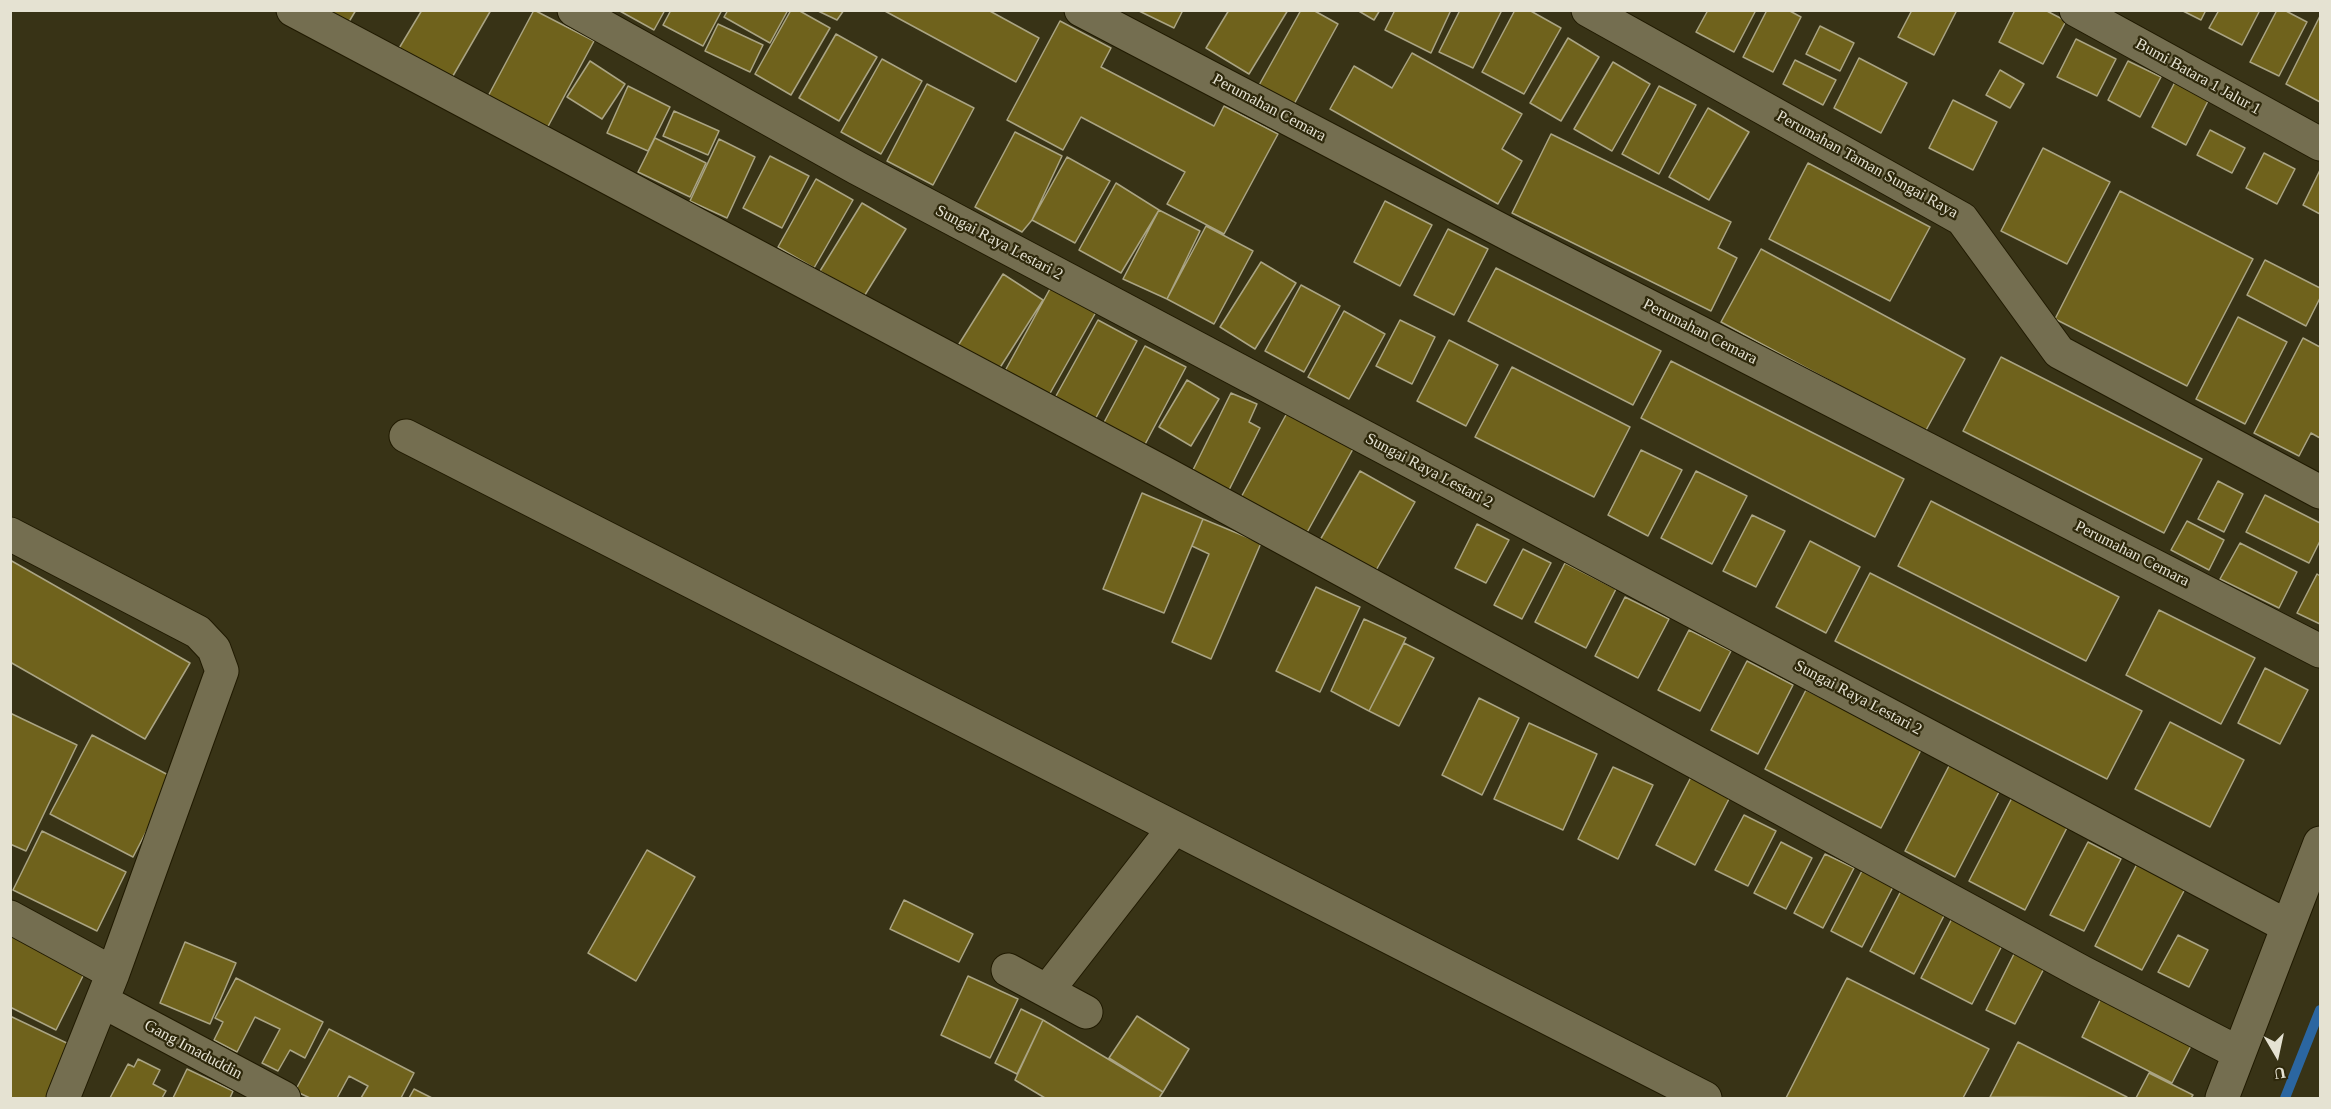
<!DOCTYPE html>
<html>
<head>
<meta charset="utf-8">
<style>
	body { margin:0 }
	#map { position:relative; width:2331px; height:1109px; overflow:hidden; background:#383316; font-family:"Times New Roman",serif }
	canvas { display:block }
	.frame { position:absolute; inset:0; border:12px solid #e5e2d2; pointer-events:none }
	.north { position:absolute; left:2247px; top:1025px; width:60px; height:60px; -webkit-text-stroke:4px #2e280b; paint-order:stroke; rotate:171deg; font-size:16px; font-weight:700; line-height:24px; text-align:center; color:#e5e2d2 }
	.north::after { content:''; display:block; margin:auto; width:21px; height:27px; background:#e5e2d2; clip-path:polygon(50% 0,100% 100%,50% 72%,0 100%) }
</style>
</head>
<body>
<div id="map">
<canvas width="2331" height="1109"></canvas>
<div class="frame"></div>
<div class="north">U</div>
</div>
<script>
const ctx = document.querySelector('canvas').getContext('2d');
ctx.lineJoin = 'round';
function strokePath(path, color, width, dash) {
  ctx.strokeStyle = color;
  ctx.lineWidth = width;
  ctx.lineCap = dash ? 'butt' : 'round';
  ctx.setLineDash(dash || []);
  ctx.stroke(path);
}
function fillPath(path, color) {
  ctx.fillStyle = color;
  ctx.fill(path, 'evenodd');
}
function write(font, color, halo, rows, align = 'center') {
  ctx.font = font + ' "Times New Roman",serif';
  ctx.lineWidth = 4.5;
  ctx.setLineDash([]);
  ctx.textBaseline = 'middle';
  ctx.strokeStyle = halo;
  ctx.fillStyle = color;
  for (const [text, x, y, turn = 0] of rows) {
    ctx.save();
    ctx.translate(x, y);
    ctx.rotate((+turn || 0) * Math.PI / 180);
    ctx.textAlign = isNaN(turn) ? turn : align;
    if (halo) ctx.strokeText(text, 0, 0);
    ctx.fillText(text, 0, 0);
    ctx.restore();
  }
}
strokePath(new Path2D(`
	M2285,1098L2320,1010`), '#2b66a1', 10);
const building = new Path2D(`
	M321,10H356L347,25Z
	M422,10H491L450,81L398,50Z
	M534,10L594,41L545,132L486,100Z
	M618,10H665L654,30Z
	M671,10H722L703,46L663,25Z
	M728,10H788L770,43L724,17Z
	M791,10H798L830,28L791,95L755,74Z
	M816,10H844L837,20Z
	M883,10H988L1039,38L1016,82Z
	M1137,10H1183L1174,28Z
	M1229,10H1288L1249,74L1206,48Z
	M1301,10H1313L1338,24L1293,106L1258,87Z
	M1357,10H1380L1374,20Z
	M1395,10H1451L1431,53L1385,30Z
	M1460,10H1502L1473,68L1439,52Z
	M1515,10H1529L1561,28L1524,94L1482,72Z
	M1708,10H1756L1734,52L1696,32Z
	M1767,10H1788L1801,17L1773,72L1743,57Z
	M1912,10H1957L1934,55L1898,37Z
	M2015,10H2045L2066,21L2043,64L1999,42Z
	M2181,10H2206L2201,20Z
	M2219,10H2260L2242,45L2209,28Z
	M2277,10H2284L2307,22L2279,76L2250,62Z
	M2320,16V102L2286,84Z
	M1060,21L1111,48L1101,67L1214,126L1224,106L1278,134L1224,234L1167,204L1185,172L1081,117L1063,150L1007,120Z
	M718,24L763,45L750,72L705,51Z
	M1820,26L1854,43L1840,71L1806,54Z
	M836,34L877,57L839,121L799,98Z
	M1568,38L1599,57L1561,121L1530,103Z
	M2076,39L2116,59L2097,96L2057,77Z
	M1412,53L1522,114L1502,149L1522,161L1498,204L1330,109L1354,66L1392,88Z
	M1859,58L1907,83L1881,133L1834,108Z
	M882,59L922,81L881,154L841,132Z
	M1795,60L1836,80L1823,105L1783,84Z
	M590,61L625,84L602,119L567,97Z
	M2128,61L2161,77L2140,117L2108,100Z
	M1613,62L1650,84L1612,151L1574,129Z
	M2000,70L2024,84L2010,108L1986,95Z
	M2175,82L2209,99L2186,145L2152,127Z
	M927,84L974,108L933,185L887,161Z
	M628,86L670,107L648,151L607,133Z
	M1659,86L1696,105L1659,174L1622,154Z
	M1953,100L1997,122L1973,170L1929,148Z
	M1708,108L1749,132L1709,200L1669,177Z
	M674,111L719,131L708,155L663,136Z
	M2210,130L2245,148L2232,173L2197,155Z
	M1015,132L1062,156L1032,220L1022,232L975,207Z
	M1551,134L1731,222L1718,248L1737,258L1711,311L1512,213Z
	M655,138L706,163L690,197L638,172Z
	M719,139L755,157L727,218L690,201Z
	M2043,148L2110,182L2067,264L2001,231Z
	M2264,153L2295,169L2277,204L2246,188Z
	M770,156L809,176L782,228L743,208Z
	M1067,157L1110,181L1075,243L1032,220Z
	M1808,163L1930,227L1890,301L1769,239Z
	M2320,170V214L2303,205Z
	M816,179L853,200L814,268L778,247Z
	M1116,183L1159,210L1121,273L1079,250Z
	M2120,191L2253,259L2187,386L2055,319Z
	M1385,201L1432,225L1400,286L1354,262Z
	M862,203L906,229L863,298L820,271Z
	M1159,210L1200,231L1167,299L1123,279Z
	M1206,226L1253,251L1214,324L1167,299Z
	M1448,229L1488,249L1454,315L1414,295Z
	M1761,249L1965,359L1925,432L1721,322Z
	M2265,260L2320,288V298L2306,326L2247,295Z
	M1261,262L1296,283L1255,349L1220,327Z
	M1496,268L1661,351L1633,405L1468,321Z
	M1003,274L1043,300L994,377L954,352Z
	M1301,285L1340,306L1304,372L1265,351Z
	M1051,287L1096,312L1044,404L1000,380Z
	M1344,311L1385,334L1349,399L1308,377Z
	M2238,317L2287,342L2245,424L2196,399Z
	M1098,320L1137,341L1091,427L1051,405Z
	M1400,320L1435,337L1412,384L1376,366Z
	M2303,338L2320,347V438L2311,433L2299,456L2254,433Z
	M1449,340L1498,365L1466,426L1417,401Z
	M1145,346L1186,367L1142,450L1101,428Z
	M2001,357L2202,459L2164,533L1963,431Z
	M1671,361L1904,479L1875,537L1641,418Z
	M1512,367L1630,427L1594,497L1475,437Z
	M1187,380L1219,399L1191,446L1159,427Z
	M1231,393L1257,404L1249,422L1260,428L1227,494L1190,476Z
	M1287,413L1353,449L1305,536L1239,501Z
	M1641,450L1682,470L1648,536L1608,515Z
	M1360,471L1415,502L1371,579L1316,547Z
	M1696,471L1747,496L1712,564L1661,538Z
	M2218,481L2243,494L2224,532L2198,519Z
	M1142,493L1203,519L1164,613L1103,589Z
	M2265,495L2320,523V541L2309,563L2246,532Z
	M1931,501L2119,597L2086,661L1898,566Z
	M1752,515L1785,531L1756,587L1723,571Z
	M1203,519L1261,543L1211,659L1172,642L1209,554L1192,546Z
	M2187,521L2224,540L2209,570L2171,550Z
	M1477,524L1509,540L1486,583L1455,568Z
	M1810,541L1860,567L1826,633L1776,607Z
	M2240,543L2297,572L2279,608L2220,579Z
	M1523,549L1551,563L1522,619L1494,605Z
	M10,560L190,663L145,739L10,662Z
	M1565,563L1616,589L1586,648L1535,622Z
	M1870,573L2142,711L2107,779L1835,641Z
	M2317,574L2320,576V624L2297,613Z
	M1316,587L1360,607L1320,692L1276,671Z
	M1625,597L1669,619L1638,678L1595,656Z
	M2159,610L2255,658L2221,724L2126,675Z
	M1364,619L1406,638L1369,711L1331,691Z
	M1689,630L1731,651L1700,711L1658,690Z
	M1404,643L1434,658L1399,726L1369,711Z
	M1747,661L1793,685L1758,754L1711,730Z
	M2265,668L2308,690L2280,744L2238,723Z
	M1806,690L1922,748L1881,828L1765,769Z
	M1479,698L1519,718L1482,795L1442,775Z
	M10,713L77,745L26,851L10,844Z
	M2170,722L2244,760L2210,827L2135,789Z
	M1529,723L1597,754L1563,830L1494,799Z
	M92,735L174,778L133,857L50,814Z
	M1950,764L2000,790L1955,877L1905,851Z
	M1613,767L1653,785L1618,859L1578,839Z
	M1691,777L1730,797L1695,865L1656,845Z
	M2017,788L2073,816L2025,910L1969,881Z
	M1744,815L1776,831L1748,886L1715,870Z
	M42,831L126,872L97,931L13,890Z
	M1781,842L1812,858L1786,909L1754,893Z
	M2088,842L2121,859L2084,931L2050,915Z
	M647,850L695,877L636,981L588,953Z
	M1825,854L1854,868L1823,928L1794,913Z
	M2137,864L2185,889L2142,970L2095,946Z
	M1863,869L1894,885L1862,947L1831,931Z
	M1905,883L1949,906L1914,974L1870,951Z
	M904,900L973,934L959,962L890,929Z
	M1957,909L2008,934L1972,1004L1921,978Z
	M10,930L87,968L56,1030L10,1007Z
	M2178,935L2208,950L2189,987L2158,972Z
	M185,942L236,963L210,1024L160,1003Z
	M2019,944L2049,959L2015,1024L1986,1010Z
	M968,976L1018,999L990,1058L941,1035Z
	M236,978L323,1022L305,1058L290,1050L278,1071L262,1063L280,1029L255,1017L237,1052L214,1040L223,1022L215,1018Z
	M1847,978L1989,1049L1963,1098H1786Z
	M2104,992L2195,1038L2172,1083L2082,1037Z
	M1021,1009L1043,1020L1017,1074L995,1063Z
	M10,1016L73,1046L47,1098H10Z
	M1137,1016L1189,1049L1163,1092L1109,1058Z
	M1043,1020L1163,1092L1159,1098H1045L1015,1080Z
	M329,1029L414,1073L401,1098H361L368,1086L349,1076L337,1098H310L295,1091Z
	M2018,1042L2127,1097L2126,1098L1990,1097Z
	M138,1059L160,1070L153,1084L166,1091L162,1098H110L128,1064L134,1067Z
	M187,1069L233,1091L230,1098H173Z
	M2149,1073L2193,1095L2191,1098H2136Z
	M414,1089L432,1098H409Z`);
fillPath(building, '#6f621c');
strokePath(building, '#aaa483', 1.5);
const minor = new Path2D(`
	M293,10L1166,474L2082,972L2239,1053
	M574,10L857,168L2287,926
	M1081,10L1516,238L2320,651
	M1588,10L1962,219L2059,352L2320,492
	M2076,10L2320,144
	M406,436L1705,1098
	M10,534L198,632L214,649L222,671L113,973L63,1098
	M10,917L113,973
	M1008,970L1047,991
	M102,1001L284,1098
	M1086,1012L1047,991L1174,828
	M2222,1098L2320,843`);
strokePath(minor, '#201a00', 35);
strokePath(minor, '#746e50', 33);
write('16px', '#e5e2d2', '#2e280b', [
	["Bumi Batara 1 Jalur 1",2198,77,29],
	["Perumahan Cemara",1269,108,28],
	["Perumahan Taman Sungai Raya",1867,165,29],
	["Sungai Raya Lestari 2",999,243,28],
	["Perumahan Cemara",1700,332,27],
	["Sungai Raya Lestari 2",1429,471,28],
	["Perumahan Cemara",2132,554,27],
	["Sungai Raya Lestari 2",1858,698,28],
	["Gang Imaduddin",193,1050,28]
]);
</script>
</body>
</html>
